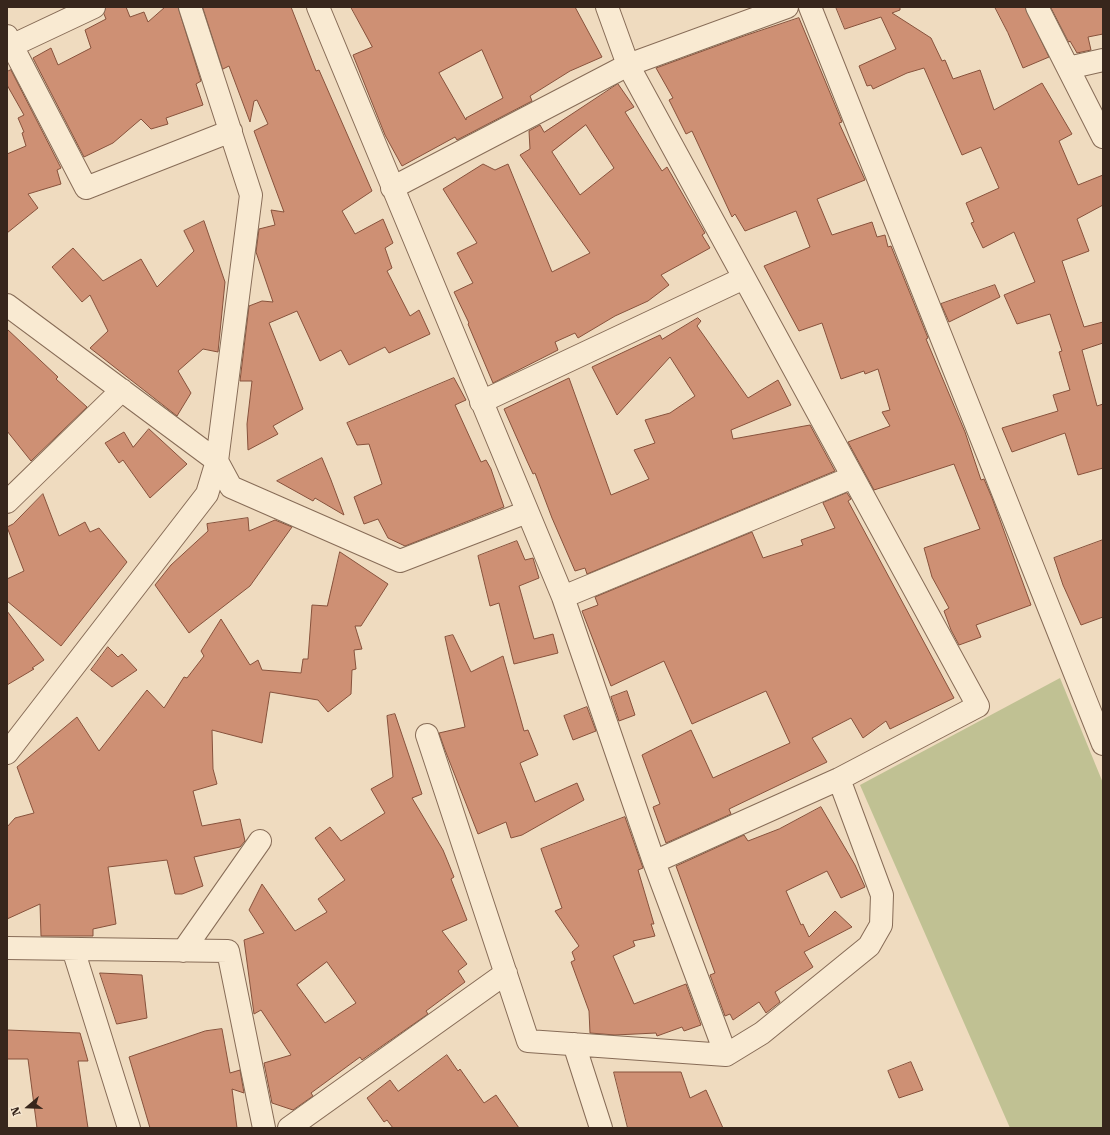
<!DOCTYPE html>
<html>
<head>
<meta charset="utf-8">
<style>
	body { margin:0 }
	#map { position:relative; width:1110px; height:1135px; overflow:hidden; background:#efdbbf; font-family:"Roboto Serif",serif }
	canvas { display:block }
	.frame { position:absolute; inset:0; border:8px solid #37261c; pointer-events:none }
	.north { position:absolute; left:8px; top:1087px; width:40px; height:40px; -webkit-text-stroke:3px #f6e6cf; paint-order:stroke; rotate:251deg; font-size:11px; font-weight:700; line-height:16px; text-align:center; color:#37261c }
	.north::after { content:''; display:block; margin:auto; width:14px; height:18px; background:#37261c; clip-path:polygon(50% 0,100% 100%,50% 72%,0 100%) }
</style>
</head>
<body>
<div id="map">
<canvas width="1110" height="1135"></canvas>
<div class="frame"></div>
<div class="north">N</div>
</div>
<script>
const ctx = document.querySelector('canvas').getContext('2d');
ctx.lineJoin = 'round';
function fillPath(path, color) {
  ctx.fillStyle = color;
  ctx.fill(path, 'evenodd');
}
function strokePath(path, color, width, dash) {
  ctx.strokeStyle = color;
  ctx.lineWidth = width;
  ctx.lineCap = dash ? 'butt' : 'round';
  ctx.setLineDash(dash || []);
  ctx.stroke(path);
}
fillPath(new Path2D(`
	M1060,678L1103,783V1128H1010L860,785Z`), '#c0c193');
const building = new Path2D(`
	M106,7H126L130,17L144,12L148,22L165,7H178L201,81L196,84L203,105L166,118L168,124L151,129L141,119L113,143L84,157L33,58L51,48L58,65L91,48L85,30L106,19L104,14Z
	M203,7H291L316,71L319,70L372,191L342,211L355,234L383,219L393,243L385,248L392,268L387,271L410,316L419,310L430,334L389,353L385,347L349,365L341,350L320,361L297,311L269,323L303,409L273,426L278,434L248,450L247,424L252,381H240L249,306L262,301L273,302L256,252L259,229L275,225L271,210L284,212L254,131L268,124L257,100L254,101L250,122L229,66L223,69Z
	M351,7H575L602,57L570,71L530,96L532,101L457,140L455,137L402,166L385,135L353,55L372,47ZM482,50L503,98L466,118V120L439,73Z
	M836,7H900V10L892,13L931,38L942,61L945,60L953,79L980,70L994,110L1042,83L1072,134L1059,141L1078,185L1103,175V205L1077,219L1089,251L1062,261L1084,327L1103,322V343L1082,350L1097,406L1103,404V468L1078,475L1065,433L1012,452L1002,428L1058,411L1053,395L1070,390L1059,352L1062,351L1050,314L1017,324L1004,295L1035,282L1014,232L983,248L971,223L974,222L966,203L999,188L981,147L962,155L924,68L907,73L873,89L871,85L867,86L859,66L896,49L881,17L845,29Z
	M995,7H1025L1049,57L1023,68L1008,33Z
	M1051,7H1103V34L1088,37L1091,50L1077,53L1070,41L1069,42Z
	M799,18L840,117L842,122L839,123L865,180L817,199L832,235L872,222L877,237L885,235L888,247L891,246L928,338L926,339L965,432L981,480L984,479L992,498L1031,605L976,625L981,637L959,645L951,630L944,611L949,608L932,577L924,548L980,529L954,464L874,490L848,442L890,426L882,412L890,410L878,369L865,374L864,371L841,379L822,323L799,331L764,266L810,247L796,211L745,231L735,214L732,217L692,131L686,134L669,100L673,98L656,68L744,36Z
	M11,70L61,168L57,170L61,184L28,194L38,208L7,233V154L26,146L22,133L24,132L18,118L24,115L7,85V72Z
	M618,84L634,107L625,112L662,171L667,167L705,233L702,235L710,248L661,275L669,285L648,301L615,316L578,338L575,333L555,342L558,350L493,383L468,324L469,323L454,292L473,283L457,253L477,243L443,189L483,164L495,170L508,164L552,272L590,253L520,155L530,149L529,131L540,125L544,132ZM586,125L614,168L580,195L552,152Z
	M204,221L225,282L218,352L203,349L178,371L191,393L177,416L90,348L108,331L90,295L82,302L52,267L73,248L103,281L141,259L157,287L194,251L184,231Z
	M995,285L1000,297L949,322L941,304Z
	M698,318L701,321L697,326L748,398L778,380L791,405L731,430L733,439L810,425L835,471L587,574L585,568L575,571L552,518L535,473L533,474L527,461L504,409L569,378L611,495L649,479L634,450L655,443L645,420L670,413L695,396L670,357L617,415L592,367L660,335L662,339Z
	M7,329L58,377L56,379L87,407L31,461L7,431Z
	M454,378L466,400L455,405L481,462L486,460L491,469L504,507L405,546L388,538L378,519L364,524L354,497L382,484L369,444L357,445L347,423Z
	M149,429L187,464L150,498L123,460L119,463L105,443L124,432L133,447Z
	M322,458L331,480L344,515L315,498L313,501L277,481Z
	M847,493L851,499L848,501L954,698L890,729L886,721L863,738L851,718L812,738L827,762L729,809L731,814L666,843L653,807L660,804L642,755L691,730L713,778L790,743L766,691L692,724L664,661L611,686L582,611L598,605L595,597L752,532L763,558L803,545L801,540L835,528L823,503Z
	M43,494L59,536L85,522L90,532L99,528L127,562L61,646L7,601V579L24,571L7,527L13,524Z
	M248,518L249,531L275,520L292,527L250,586L189,633L155,585L171,565L208,531L207,524Z
	M1103,540V617L1081,625L1063,585L1054,558Z
	M517,541L525,560L533,558L539,578L519,586L534,639L553,634L558,653L514,664L499,603L490,606L478,556Z
	M340,552L388,584L361,626H355L362,649L354,650L356,669L352,670L351,694L328,712L318,700L270,692L262,743L212,730L213,769L217,784L193,791L202,826L240,819L245,841L240,847L194,857L203,886L182,894H175L167,860L108,867L116,924L93,929V936H41L40,904L7,919V827L15,818L34,813L17,767L77,717L99,751L147,690L164,708L184,677L187,678L204,656L201,651L221,619L250,665L258,660L262,670L301,673L303,659H308L312,605L327,606Z
	M7,611L44,660L32,668L34,669L7,685Z
	M453,635L471,672L503,656L524,731L528,730L538,755L520,763L535,802L577,783L584,800L522,835L511,838L506,822L478,834L445,750L439,733L465,727L445,637Z
	M108,647L118,657L122,654L137,670L112,687L91,670Z
	M627,691L635,715L619,721L611,697Z
	M587,707L596,731L573,740L564,716Z
	M395,714L422,794L412,798L443,850L454,877L451,879L467,920L442,931L467,964L458,971L465,982L426,1011L428,1014L362,1060L360,1057L311,1093L313,1096L293,1110L272,1103L264,1063L291,1055L261,1010L254,1014L244,940L264,933L249,910L262,884L295,931L327,912L318,899L345,880L315,838L330,827L341,841L385,813L371,789L393,777L387,716ZM327,962L356,1003L325,1023L297,985Z
	M821,807L855,865L865,887L841,898L827,871L786,891L801,925L803,924L809,937L835,911L852,927L804,952L813,967L775,992L780,1002L766,1013L759,1002L733,1020L730,1014L725,1016L710,975L715,973L676,866L744,835L748,841L779,829Z
	M625,817L643,868L638,870L654,924H651L655,936L633,941L635,946L613,956L634,1004L686,984L701,1025L684,1031L682,1027L657,1036L656,1033L615,1035L590,1033L589,1011L571,962L575,960L572,952L579,946L555,911L562,908L541,849Z
	M100,973L142,975L147,1018L117,1024Z
	M222,1029L230,1073L240,1070L244,1093L232,1089L237,1128H150L129,1057L205,1031Z
	M7,1030L80,1033L88,1061H78L88,1128H37L28,1059H7Z
	M447,1055L458,1071L460,1069L484,1103L496,1095L519,1128H393L387,1120L384,1122L367,1098L390,1080L398,1091Z
	M911,1062L923,1090L899,1098L888,1071Z
	M614,1072H681L690,1098L706,1090L723,1128H628Z`);
fillPath(building, '#ce9074');
strokePath(building, '#87523c', 1);
const minor = new Path2D(`
	M318,7L563,597L654,862L726,1055
	M607,7L628,65L978,706L839,779L654,862
	M810,7L1103,744
	M1037,7L1103,137
	M7,36L86,188L231,131
	M7,48L94,7
	M1068,68L1103,60
	M392,188L628,65L787,7
	M7,305L217,461L231,487L400,561L527,512
	M481,402L744,278
	M7,502L122,390
	M563,597L853,477
	M427,735L528,1041L726,1055L762,1033L869,946L881,925L882,895L839,779
	M7,753L207,494L217,461L251,195L190,7
	M7,948L228,951L264,1128
	M73,949L129,1128
	M183,951L260,841
	M574,1044L601,1128
	M289,1128L506,973`);
strokePath(minor, '#876c57', 24);
strokePath(minor, '#f9ead2', 22);
</script>
</body>
</html>
